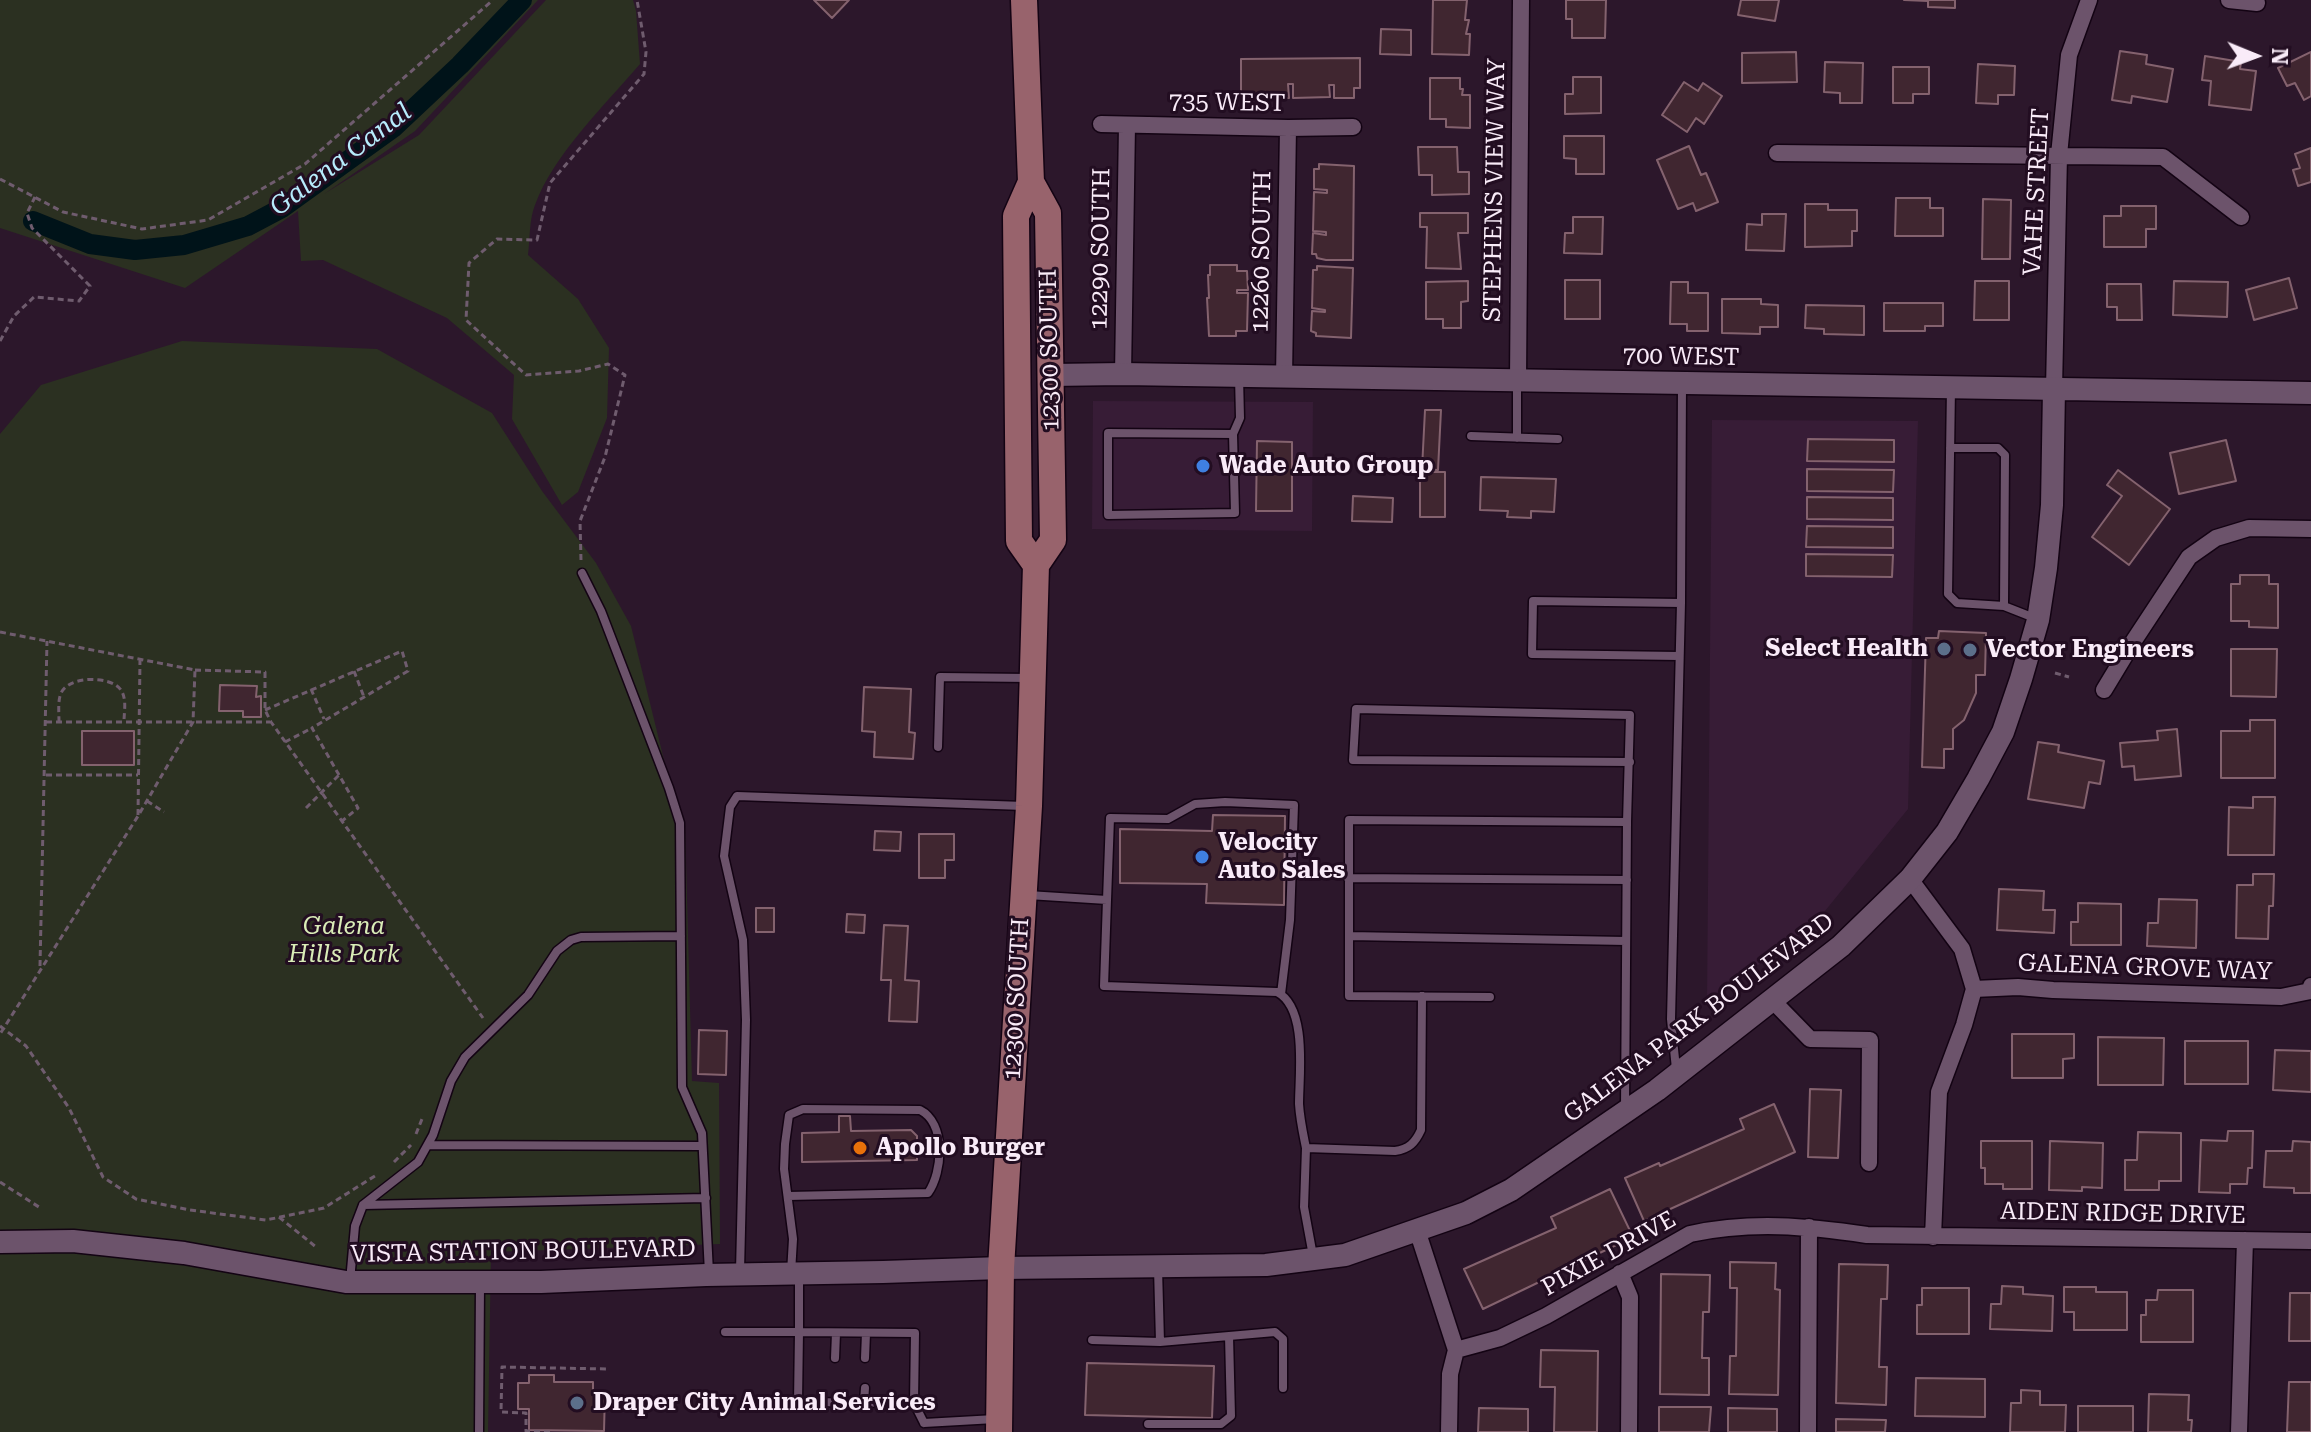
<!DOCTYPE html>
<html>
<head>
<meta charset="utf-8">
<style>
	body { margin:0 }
	#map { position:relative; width:2311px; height:1432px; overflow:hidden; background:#2c172b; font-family:"Roboto Serif",serif }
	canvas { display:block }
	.north { position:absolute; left:2215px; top:16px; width:80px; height:80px; -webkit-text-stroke:6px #220d21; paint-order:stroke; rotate:91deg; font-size:22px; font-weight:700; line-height:32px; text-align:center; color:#f9ebf8 }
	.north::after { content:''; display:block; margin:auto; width:28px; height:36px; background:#f9ebf8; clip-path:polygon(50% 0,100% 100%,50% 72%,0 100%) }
</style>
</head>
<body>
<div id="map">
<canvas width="2311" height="1432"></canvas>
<div class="north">N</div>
</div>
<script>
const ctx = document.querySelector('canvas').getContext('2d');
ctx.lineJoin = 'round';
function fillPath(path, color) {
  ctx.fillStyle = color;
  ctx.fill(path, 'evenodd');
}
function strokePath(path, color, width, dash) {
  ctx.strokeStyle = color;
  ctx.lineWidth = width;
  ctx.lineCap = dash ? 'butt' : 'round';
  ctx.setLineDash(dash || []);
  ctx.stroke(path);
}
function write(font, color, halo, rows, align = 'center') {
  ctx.font = font + ' "Roboto Serif",serif';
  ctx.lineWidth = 6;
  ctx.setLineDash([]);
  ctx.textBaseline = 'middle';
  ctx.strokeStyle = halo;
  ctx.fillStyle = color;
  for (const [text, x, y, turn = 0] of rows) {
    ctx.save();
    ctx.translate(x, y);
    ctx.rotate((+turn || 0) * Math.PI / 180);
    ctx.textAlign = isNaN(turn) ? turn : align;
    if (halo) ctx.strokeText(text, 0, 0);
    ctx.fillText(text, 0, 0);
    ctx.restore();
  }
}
fillPath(new Path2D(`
	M1093,401L1313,402L1312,531L1092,529Z
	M1712,420L1918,421L1908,809L1816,922L1707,1003Z`), '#371c36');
fillPath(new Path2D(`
	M0,0H538L415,131L324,194L419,135L546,0H633L636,11L640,64C605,105 553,155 535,205C529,220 530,240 528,255L578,299L609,348L607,418L578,492L562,505L512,419L514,375L447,318L323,260L301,261L298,211L185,288L0,228Z
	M182,341L377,349L492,413L542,491L596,563L631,626L665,764L685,825L692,1081L719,1083L720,1244L491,1252L488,1432H0V434L41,385Z`), '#2b3021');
strokePath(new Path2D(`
	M33,221L90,244L135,250L184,245L248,226L282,208L393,128L460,65L522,0`), '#001319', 20);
const building = new Path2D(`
	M814,0H849L832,18Z
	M1433,0H1467L1465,20H1469L1466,34H1470L1469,55L1432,54Z
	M1566,0H1606L1605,38H1572V19H1566Z
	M1741,0H1779L1775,21L1738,15Z
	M1904,0H1955V8L1928,7V1Z
	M1381,29L1411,30V55L1380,54Z
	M2120,51L2147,55L2146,64L2173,69L2167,102L2132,96L2131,103L2112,100Z
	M1796,52L1797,82L1742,83V53Z
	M2311,52V96L2304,100L2295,83L2287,86L2278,68Z
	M2205,56L2241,62L2240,69L2256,71L2251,110L2209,105L2211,81L2202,80Z
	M1360,58V88H1354V98H1334V85H1329L1330,97L1293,98V84H1288L1289,98L1269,99V96H1265V98H1246L1245,94H1241V59Z
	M1825,62L1863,63L1862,103H1840V93L1824,92Z
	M1978,64L2015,66L2014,95H1998V104L1976,103Z
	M1893,67H1929V94H1913V103H1893Z
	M1573,77H1601V113L1565,114V94H1573Z
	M1430,78H1460V89H1463L1462,95H1470V128L1446,127V119H1430Z
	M1684,82L1698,91L1703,83L1722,96L1704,124L1696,118L1687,132L1662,115Z
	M1564,136H1604V174H1576V159L1564,158Z
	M1689,146L1701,175L1706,173L1718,202L1696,211L1693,203L1678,209L1657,160Z
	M1418,147H1457L1458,172H1469V194L1432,195V175H1419Z
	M2311,148V182L2298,186L2293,170L2300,168L2295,154Z
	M1319,164L1354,166L1353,260H1326L1317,258L1316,254H1312L1313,233L1326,235V232L1313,231L1314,192L1327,193V190L1314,189V169H1319Z
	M1896,198H1930V208H1943V236H1895Z
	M1983,199L2011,200L2010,259H1982Z
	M1805,204H1828V210H1857V231H1852V246L1805,247Z
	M2121,206H2156V229H2146V247H2104V216H2121Z
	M1420,213H1468V233H1458L1461,269L1426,268L1427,227H1420Z
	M1762,214H1786L1784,251L1746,250L1747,224L1762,225Z
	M1573,217H1603L1602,254L1564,253L1565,233H1573Z
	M1210,265H1237V271H1247L1248,290H1237V293H1248L1247,331H1236V336H1209L1207,298H1209L1208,275H1210Z
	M1317,266L1353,268L1351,338L1316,336V333L1311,331L1312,311L1325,312V310L1312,308L1313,270H1317Z
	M2289,278L2297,308L2254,320L2246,290Z
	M1565,280H1600V319H1565Z
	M1468,281V301L1461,302V328H1443V319H1426V282Z
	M1975,281H2009V320H1974Z
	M2174,281L2228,282L2227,317L2173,315Z
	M1671,282H1688V293H1708V331H1687V324H1670Z
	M2107,284H2141L2142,320H2117V307H2107Z
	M1722,299H1761V304L1778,305V327H1760V334L1722,333Z
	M1884,303H1943V326H1925V331H1884Z
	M1806,305L1864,306V335L1824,334V329L1805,328Z
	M1425,410H1441L1438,470L1422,469Z
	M1808,439L1894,440V462L1807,461Z
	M2226,440L2236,481L2179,494L2170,453Z
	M1257,441L1292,442V511H1256Z
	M1807,469L1894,470L1893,492L1807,491Z
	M2118,470L2170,509L2129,565L2092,537L2122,496L2107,485Z
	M1420,472H1445V517H1420Z
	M1481,477L1556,479L1554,512L1531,511V518L1507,517L1508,511L1480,510Z
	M1353,496L1393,498L1392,522L1352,521Z
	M1807,497L1893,498V520L1807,519Z
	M1807,526L1893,527V548L1806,547Z
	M1806,554L1893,555L1892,577L1806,576Z
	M2240,575H2269V584H2278V628L2249,627V621H2231V584H2240Z
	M1939,631L1986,633L1985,675H1976V693L1964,720L1953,729V749H1944V768L1922,767L1926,638H1938Z
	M2231,649H2277L2276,697L2231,696Z
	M220,685L257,686L256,697L261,696V717H243V711H219Z
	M864,687L911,689L909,732L915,733L913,759L874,757L875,732L862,731Z
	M2250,720H2275V778H2221V731H2250Z
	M2177,729L2181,776L2135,780L2134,766L2122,767L2120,743L2158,740L2157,731Z
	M82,731H134V765H82Z
	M2038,742L2059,745L2058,752L2104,761L2100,784L2089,782L2084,808L2028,799Z
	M2253,797H2275L2274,855H2228L2229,807L2253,808Z
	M1213,815L1285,816L1284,905L1206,903L1207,884L1120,883V829L1212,831Z
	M875,831L901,832L900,851L874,850Z
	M919,834H954V860H945V878H919Z
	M2253,874H2274L2273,906H2269L2268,939L2236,938L2237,885H2253Z
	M1999,889L2044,891L2043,910H2055L2054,933L1997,930Z
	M2159,899L2197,900L2196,948L2147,946L2148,923H2158Z
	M2078,903L2121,904V945H2071V922H2078Z
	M756,908H774V932H756Z
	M847,914L865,915L864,933L846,932Z
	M884,925L908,926L905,980L919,981L917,1022L889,1021L891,980H881Z
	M699,1030L727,1031L726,1075L698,1074Z
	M2012,1034H2074V1058L2063,1059V1078H2012Z
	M2098,1037L2164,1038L2163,1085H2098Z
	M2185,1041H2248V1084H2185Z
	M2275,1050L2311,1051V1092L2273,1090Z
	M1810,1089L1841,1090L1838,1158L1808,1157Z
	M1774,1104L1795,1152L1644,1221L1625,1178L1659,1163L1660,1166L1744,1129L1740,1119Z
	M839,1116H850L851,1131L911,1130L917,1136V1160L802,1162V1133L839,1132Z
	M2228,1131H2253L2252,1168H2248L2247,1184H2230V1193L2199,1192L2201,1140L2227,1141Z
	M2138,1132L2181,1133V1181H2159V1190H2125V1160H2137Z
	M1981,1141H2032V1189H2003V1184H1985V1168H1981Z
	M2050,1141L2103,1143L2102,1188L2082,1187V1191L2049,1190Z
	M2293,1141L2311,1142V1193H2294V1188L2264,1187L2266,1151H2292Z
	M1610,1189L1633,1237L1483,1309L1464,1269L1556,1228L1551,1217Z
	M1730,1262L1776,1263L1775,1289L1780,1290L1778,1395L1729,1394L1730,1356H1736L1737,1288H1730Z
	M1839,1264L1888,1265L1887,1299H1881L1879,1367H1887L1886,1405L1836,1403Z
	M1661,1274L1710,1275L1709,1312H1703L1702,1358H1709V1395L1660,1394Z
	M2002,1286L2023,1287V1294L2053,1296L2052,1331L1990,1329L1991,1304H2001Z
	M2064,1287H2096V1292H2127V1330H2074V1312H2064Z
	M1922,1288H1969V1334H1917V1305H1922Z
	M2158,1290H2193V1342H2141V1315H2146V1300H2157Z
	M2290,1293H2311V1341H2289Z
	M1541,1350L1598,1351L1597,1432H1554L1555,1387H1540Z
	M1087,1363L1214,1366L1212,1418L1085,1415Z
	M529,1375H554V1382H593V1392H605L604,1431L529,1430V1409H518V1383H529Z
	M1916,1378L1985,1379V1417L1915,1416Z
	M2289,1382H2311V1432H2287Z
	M2021,1390L2040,1391V1405H2066L2065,1432H2010L2011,1403H2021Z
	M2149,1394L2189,1395L2188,1420H2192L2191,1432H2148Z
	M2078,1406H2133V1432H2078Z
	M1659,1407H1711L1709,1432H1659Z
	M1479,1408L1528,1409V1432H1478Z
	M1728,1408L1777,1409V1432H1728Z
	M1836,1419L1886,1420L1885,1432H1836Z`);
fillPath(building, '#402630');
strokePath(building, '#84626e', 2);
const lane = new Path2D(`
	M1951,387L1948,594L1957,603L2004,606L2037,619
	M1233,434L1235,513L1108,515V433L1233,434L1240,418L1239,377
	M1471,436L1558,439
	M1517,438V381
	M1950,448H1998L2005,455L2004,606
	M582,573L601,611L669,788L680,823L682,1087L702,1133L709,1273
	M1679,656L1532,654L1533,601L1681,603
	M938,747L940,677L1029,678
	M1348,878L1627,880
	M1028,895L1107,900L1104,986L1277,992C1308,1008 1299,1075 1299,1104C1300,1120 1303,1133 1306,1148
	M1107,900L1110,818L1168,819L1195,804L1225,802L1294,805L1290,920L1281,994
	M1349,936L1626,941
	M1490,997L1349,996V820L1627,822
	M1676,1069L1671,1019L1681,603L1682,383
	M1625,1108L1627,822L1630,715L1356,709L1353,760L1630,762
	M428,1145L702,1146
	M788,1196L928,1193C943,1172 946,1123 920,1110L803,1109L789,1115L785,1144L784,1169L793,1239L791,1273
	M363,1205L706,1198
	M1313,1256L1304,1207L1306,1148L1395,1151C1409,1149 1415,1143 1421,1130L1422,996
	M1158,1268L1160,1342
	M740,1271L746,1020L743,940L724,856L730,807L737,796L1024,806
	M350,1281L355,1226L363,1205L418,1162L433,1135L451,1081L465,1057L528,995L557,951L571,940L581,937L681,936
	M725,1332H799V1275
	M1092,1340L1160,1342L1275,1332L1283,1339V1388
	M835,1358L836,1333
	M865,1358L866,1333
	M864,1402L865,1388
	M914,1403L798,1402L799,1332L915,1333L914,1403L924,1423
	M924,1423L995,1419
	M1148,1424H1221L1231,1416L1229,1336
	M479,1432L480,1285`);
const street = new Path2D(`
	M2229,0L2257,3
	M1101,124L1288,128L1353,127
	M1777,153L2163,157L2241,217
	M1123,374L1127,125
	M1284,377L1288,128
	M1518,380L1521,0
	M2054,389L2059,155L2069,55L2089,0
	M2104,690L2133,642L2189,557L2216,538L2249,528L2311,529
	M1910,879L1962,949L1974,989L1964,1025L1939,1092L1933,1237
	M1974,989L2018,987L2053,990L2281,997L2310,991L2311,986
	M1772,1000L1810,1039L1870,1040L1869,1163
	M1417,1230L1456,1350L1450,1374L1449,1432
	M1620,1273L1630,1297L1629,1432
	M1456,1350L1500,1338L1546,1316L1690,1234C1751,1221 1807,1226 1867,1235L2311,1241
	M1808,1432L1809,1227
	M2239,1432L2245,1240`);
const secondary = new Path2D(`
	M1051,375L1123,374L2311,393
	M0,1242L73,1241L184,1253L346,1282H541L706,1275L883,1272L1001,1268L1266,1265L1345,1255L1466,1213L1511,1190L1657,1090L1841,946L1910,879L1947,832L1978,779L2003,732L2021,679L2038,620L2046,568L2052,505L2054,389`);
const primary = new Path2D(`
	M1031,182L1016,216L1019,541L1036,565
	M999,1432L1001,1268L1029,806L1036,565L1053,540L1048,213L1031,182L1024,0`);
strokePath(lane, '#130313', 11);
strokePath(street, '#130313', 19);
strokePath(secondary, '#130313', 25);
strokePath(primary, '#130313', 29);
strokePath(new Path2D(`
	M0,179L63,212L142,229L208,220L305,164L493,0
	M0,341L14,316L34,297L79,301L90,286L32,228L27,213L35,197
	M581,560L580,521L605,457L625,375L608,364L579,371L526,375L466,320L469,263L497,239L537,240L550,183L644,74L646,52L637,0
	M0,632L195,670L193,722L138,816L0,1034
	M195,670L265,672V710L271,722L483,1018
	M354,671L364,697
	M2055,673L2069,677
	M311,689L324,719
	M265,710L402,651L408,671L312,728L358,808L342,821
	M46,722H270
	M59,722C59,714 58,703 60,696C65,675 111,675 121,690C127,699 124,712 124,722
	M285,742L312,728
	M46,775H138
	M147,801L164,812
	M306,808L339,775
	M138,815L140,659
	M40,966L47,641
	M0,1026L26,1046L69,1108L103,1177L136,1199L190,1210L266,1220L324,1208L378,1174
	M416,1134L422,1119
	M394,1162L411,1145
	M0,1182L42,1209
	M279,1217L316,1247
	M550,1432L526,1431V1413L501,1412L502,1367L607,1369`), '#6f5c6e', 3, [6, 4]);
strokePath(lane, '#6c536b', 8);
strokePath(street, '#6c536b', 16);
strokePath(secondary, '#6c536b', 22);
strokePath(primary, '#98636c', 26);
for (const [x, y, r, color] of [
	[1203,466,8,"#3f7fe0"],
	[1944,649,8,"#5c6f8a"],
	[1970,650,8,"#5c6f8a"],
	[1202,857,8,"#3f7fe0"],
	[860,1148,8,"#e8710a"],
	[577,1403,8,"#5c6f8a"]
]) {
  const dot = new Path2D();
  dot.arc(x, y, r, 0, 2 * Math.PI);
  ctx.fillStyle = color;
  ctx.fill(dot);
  strokePath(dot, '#220d21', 3);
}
write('24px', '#f9ebf8', '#220d21', [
	["735 WEST",1227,103,1],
	["STEPHENS VIEW WAY",1495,190,-89],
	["VAHE STREET",2037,192,-87],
	["12290 SOUTH",1101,249,-89],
	["12260 SOUTH",1262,252,-89],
	["12300 SOUTH",1050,350,-91],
	["700 WEST",1681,357,1],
	["GALENA GROVE WAY",2145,968,2],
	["12300 SOUTH",1017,999,-87],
	["GALENA PARK BOULEVARD",1699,1018,-37],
	["AIDEN RIDGE DRIVE",2123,1214,1],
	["VISTA STATION BOULEVARD",523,1252,-1],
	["PIXIE DRIVE",1609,1254,-29]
]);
write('bold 24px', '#f9ebf8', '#220d21', [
	["Wade Auto Group",1219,466],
	["Select Health",1928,649,"right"],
	["Vector Engineers",1986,650],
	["Velocity",1218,843],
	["Auto Sales",1218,871],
	["Apollo Burger",876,1148],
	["Draper City Animal Services",593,1403]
], 'left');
write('italic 24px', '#d9ecb7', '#220d21', [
	["Galena",344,927],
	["Hills Park",344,955]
]);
write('italic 26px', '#b7ecfc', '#220d21', [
	["Galena Canal",341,160,-37]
]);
</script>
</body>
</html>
